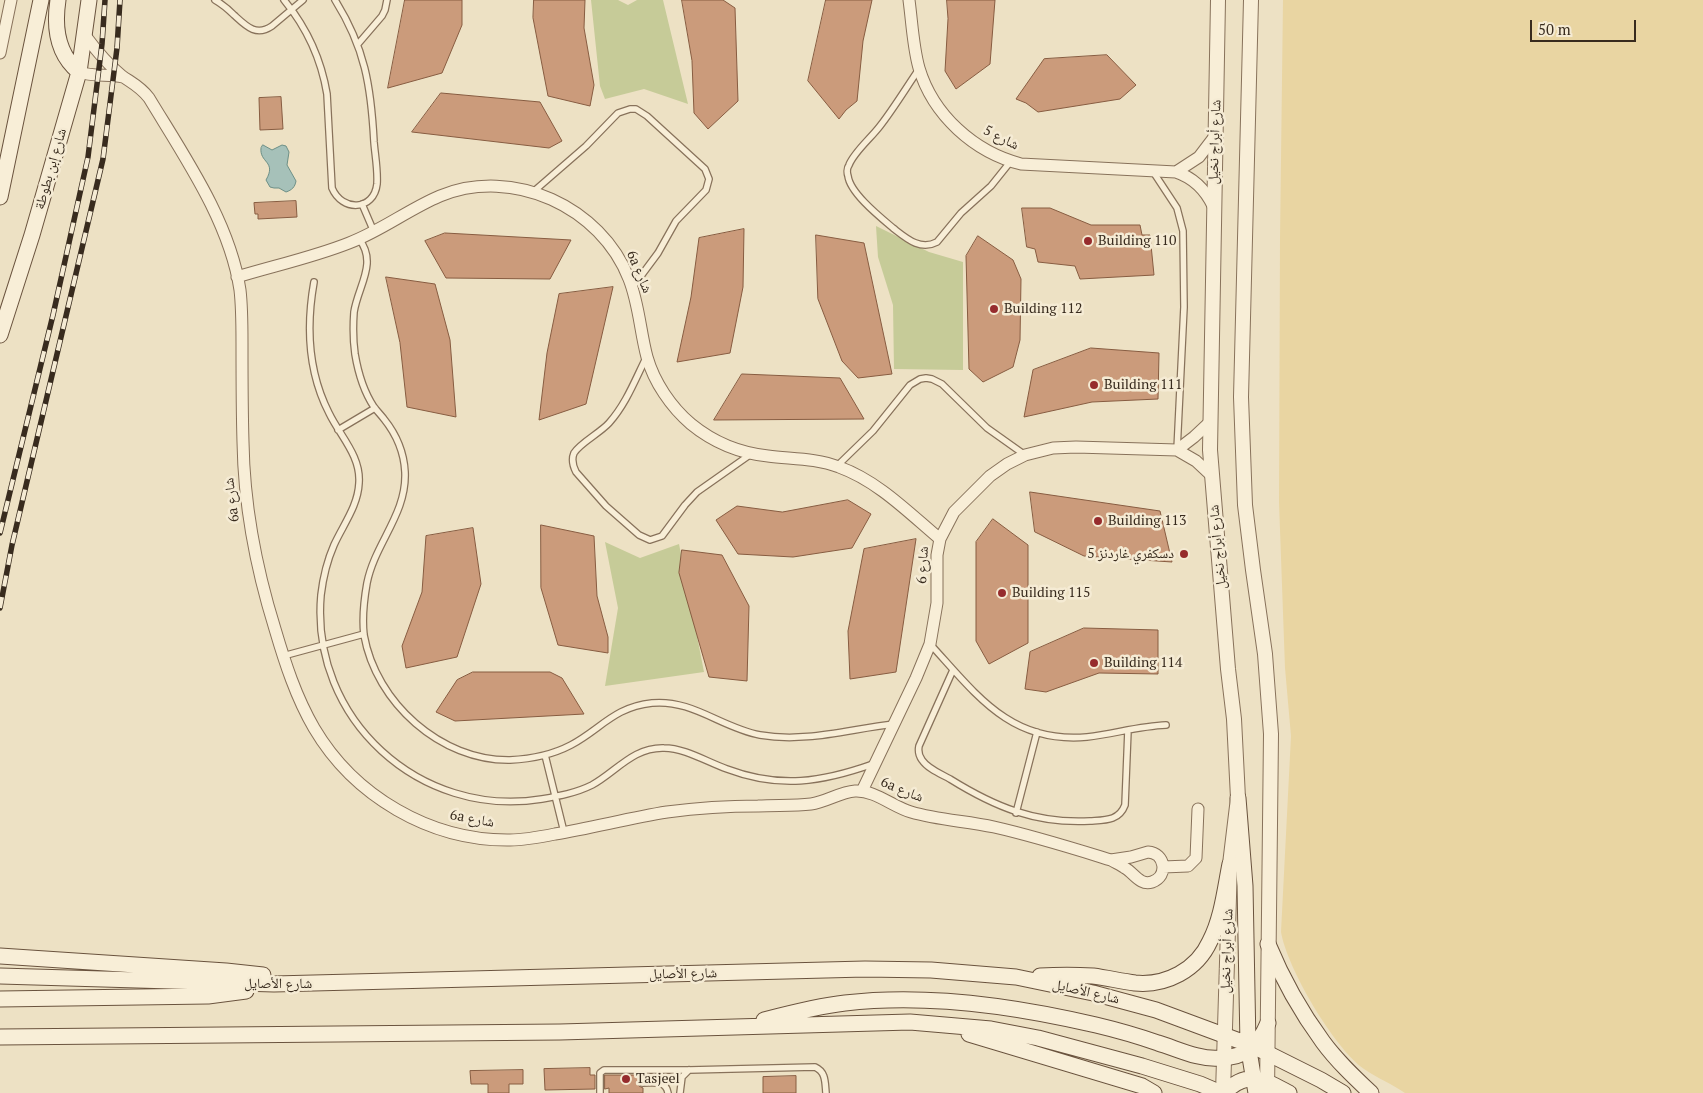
<!DOCTYPE html>
<html>
<head>
<meta charset="utf-8">
<style>
	body { margin:0 }
	#map { position:relative; width:1703px; height:1093px; overflow:hidden; background:#ede1c4; font-family:"PT Serif",serif }
	canvas { display:block }
	.scale { position:absolute; left:1530px; top:20px; width:106px; height:22px; box-sizing:border-box; border:2px solid #382b1e; border-top:0; padding-left:6px; font-size:15px; line-height:18px; white-space:nowrap; color:#382b1e; -webkit-text-stroke:4px #f5ebd4; paint-order:stroke }
</style>
</head>
<body>
<div id="map">
<canvas width="1703" height="1093"></canvas>
<div class="scale">50 m</div>
</div>
<script>
const ctx = document.querySelector('canvas').getContext('2d');
ctx.lineJoin = 'round';
function fillPath(path, color) {
  ctx.fillStyle = color;
  ctx.fill(path, 'evenodd');
}
function strokePath(path, color, width, dash) {
  ctx.strokeStyle = color;
  ctx.lineWidth = width;
  ctx.lineCap = dash ? 'butt' : 'round';
  ctx.setLineDash(dash || []);
  ctx.stroke(path);
}
function write(font, color, halo, rows, align = 'center') {
  ctx.font = font + ' "PT Serif","Noto Naskh Arabic",serif';
  ctx.lineWidth = 5;
  ctx.setLineDash([]);
  ctx.textBaseline = 'middle';
  ctx.strokeStyle = halo;
  ctx.fillStyle = color;
  for (const [text, x, y, turn = 0] of rows) {
    ctx.save();
    ctx.translate(x, y);
    ctx.rotate((+turn || 0) * Math.PI / 180);
    ctx.textAlign = isNaN(turn) ? turn : align;
    if (halo) ctx.strokeText(text, 0, 0);
    ctx.fillText(text, 0, 0);
    ctx.restore();
  }
}
fillPath(new Path2D(`
	M591,0H618L628,5L637,0H663L688,104L644,89L605,99L600,86Z
	M876,226L929,252L963,262V370L894,369L893,305L878,257Z
	M605,542L640,558L679,544L704,672L605,686L618,608Z`), '#c6cb98');
fillPath(new Path2D(`
	M1283,0H1703V1093H1405C1392,1084 1377,1078 1364,1069C1334,1048 1287,968 1281,932L1291,736L1285,668L1279,502L1280,239Z`), '#e9d5a2');
const water = new Path2D(`
	M263,145L272,150L282,145L286,146L289,152L287,165L296,181C295,187 292,190 286,192L279,188H274L270,187L266,180C277,161 259,163 261,148Z`);
fillPath(water, '#a6c1b9');
strokePath(water, '#6d8f86', 1);
const building = new Path2D(`
	M405,0H462V25L442,73L388,88Z
	M534,0H585L584,28L594,85L590,106L548,96L533,18Z
	M682,0H723L735,8L738,101L708,129L694,113L692,61Z
	M826,0H872L863,41L857,101L846,110L839,119L808,81Z
	M947,0H995L990,64L956,89L945,71L948,19Z
	M1107,55L1136,85L1120,99L1038,112L1026,103L1016,99L1044,59Z
	M441,93L540,102L562,141L549,148L412,132Z
	M281,97L283,129L260,130L259,98Z
	M296,201L297,217L258,219V214H255L254,203Z
	M1022,208H1050L1091,225H1140L1142,235H1150L1154,275L1080,279L1075,266L1038,262L1035,249L1027,247Z
	M744,229L743,287L730,353L677,362L691,297L699,238Z
	M445,233L571,240L550,279L446,278L425,241Z
	M816,235L864,243L892,374L858,378L842,361L818,299Z
	M978,236L1013,260L1021,279L1020,340L1013,367L983,382L969,369L966,256Z
	M386,277L435,284L450,340L456,417L407,407L400,343Z
	M613,287L586,404L539,420L547,353L559,294Z
	M1091,348L1159,353L1158,399L1092,402L1024,417L1033,370Z
	M742,374L840,378L864,419L714,420Z
	M1030,492L1160,511L1172,562L1084,556L1035,532Z
	M848,500L871,514L852,548L793,557L738,554L716,520L737,506L782,512Z
	M993,519L1028,545V643L989,664L976,641V542Z
	M541,525L594,536L597,596L608,637V653L558,645L541,588Z
	M473,528L481,584L457,657L406,668L402,646L422,592L426,536Z
	M916,539L896,672L850,679L848,631L864,549Z
	M682,550L722,555L749,606L747,681L709,677L679,573Z
	M1084,628L1158,630V674L1099,673L1046,692L1025,689L1030,652Z
	M473,672H550L562,678L584,714L455,721L436,712L457,680Z
	M590,1068V1075H595V1089L545,1090L544,1069Z
	M523,1070V1084H509V1093H488V1084H471L470,1071Z
	M605,1075H643V1078L640,1079L638,1083L639,1086L643,1088V1093H609V1088L605,1089Z
	M796,1076V1093H763V1077Z`);
fillPath(building, '#cb9b7b');
strokePath(building, '#875c41', 1);
const service = new Path2D(`
	M215,0C222,4 228,9 234,15C246,26 256,37 272,26L303,0
	M284,0C307,28 321,58 327,94L332,188C342,212 374,211 377,184C378,170 375,155 374,142C371,86 365,48 335,0
	M358,44L382,16L385,10L387,0
	M919,69C906,88 894,108 880,126C871,138 854,152 849,165C847,168 847,173 848,176C850,193 880,217 893,228C906,238 920,251 937,242L961,213L991,186L1011,161
	M1152,170L1177,208L1183,231L1184,307L1177,450
	M533,192L586,146L618,113L630,109H636L647,116L705,169L709,179L706,190L676,221L658,253L632,288
	M362,204L374,232
	M359,239C378,263 358,286 354,312C353,326 353,340 355,354C358,372 364,392 374,407C377,411 381,415 384,419C396,434 404,452 405,472C407,514 375,543 367,583C364,600 362,618 364,635C376,703 441,761 510,760C531,759 552,755 571,745C601,729 614,707 652,703C692,699 722,728 760,735C806,743 849,729 894,724
	M314,282C306,327 308,372 329,413C340,436 361,456 359,483C358,506 343,525 334,545C327,561 323,578 321,595C310,719 420,819 542,799C559,796 576,793 592,785C616,772 633,747 664,748C685,748 707,762 727,769C780,789 822,782 873,764
	M646,358C635,380 626,404 609,423C600,433 580,443 574,453C571,460 573,466 576,472L606,506L639,535L650,540L662,536L685,505L697,492L751,454
	M338,430L375,408
	M837,466L873,431L910,385L920,379L926,378L932,379L942,384L987,428L1025,455
	M930,644C976,694 1010,744 1087,737C1114,734 1139,726 1166,725
	M283,656L364,634
	M953,670L919,746C918,751 919,756 922,760C928,769 941,774 950,779C995,807 1036,824 1090,821C1105,820 1119,821 1125,805L1128,730
	M545,755L564,832
	M1016,813L1037,732
	M643,1083C654,1083 666,1080 668,1093
	M600,1093V1073L604,1070H689L815,1067C826,1072 825,1082 826,1093
	M680,1093L682,1077L689,1070`);
const minor = new Path2D(`
	M909,0C912,22 913,47 919,68C933,115 974,152 1021,164L1176,172C1194,178 1205,189 1213,206
	M84,34C95,49 107,64 122,76C132,83 141,87 149,98C184,156 230,222 240,290C242,307 242,325 242,343C242,376 242,409 243,442C244,506 256,568 275,629C285,663 296,697 314,728C354,796 430,841 510,840C525,840 540,837 555,834C592,828 629,818 667,812C697,808 728,806 758,806C776,805 794,806 811,804C826,802 840,792 855,791C875,790 893,807 911,812C938,820 967,821 994,827C1034,836 1072,848 1111,860
	M0,53L11,0
	M79,72C93,77 108,74 123,77
	M1176,172L1199,157L1215,136
	M237,277C273,266 314,257 349,243C381,231 409,209 440,196C513,166 601,207 629,279C639,304 640,331 647,357C654,382 671,407 691,424C713,442 739,453 768,456C791,459 816,458 839,467C878,481 909,513 940,539
	M1177,450L1194,437L1210,422
	M862,791L916,678L930,644L937,603V555L940,539L954,512L990,476L1007,464L1025,455L1053,448L1076,447L1177,450L1196,461L1212,476
	M1148,852C1165,853 1169,876 1152,882C1140,886 1134,873 1125,868C1121,865 1116,863 1111,860L1131,857Z
	M1163,867L1188,866L1196,858L1198,809`);
const tertiary = new Path2D(`
	M1218,0L1210,450L1228,669L1234,719L1238,798L1230,864L1223,1093
	M1251,0L1241,397L1245,505L1253,570L1265,654L1271,734L1267,1093`);
const secondary = new Path2D(`
	M58,0C54,26 57,54 79,72
	M0,197L41,0
	M0,335L32,235L79,72L89,0
	M1238,798L1245,886L1248,1045L1256,1093
	M1268,944C1282,978 1301,1012 1323,1042C1337,1061 1354,1077 1371,1093
	M0,956L226,971L263,975
	M0,976L274,984L865,969L931,970L1016,977L1093,993L1156,1010L1253,1046L1321,1080L1343,1093
	M1040,976C1058,975 1076,975 1093,976C1107,978 1121,981 1135,983C1166,986 1197,970 1210,941C1222,918 1225,889 1230,864
	M0,999L208,996L246,991
	M764,1020C791,1013 818,1006 845,1003C928,993 1015,1006 1096,1025C1117,1030 1138,1036 1158,1043C1178,1049 1199,1060 1220,1058C1246,1057 1258,1047 1268,1023
	M969,1034L1142,1086L1154,1093
	M0,1037L560,1032L910,1022L991,1029L1038,1038L1142,1066L1200,1084L1221,1093
	M1224,1093C1248,1069 1264,1080 1289,1093`);
strokePath(service, '#88725b', 8);
strokePath(minor, '#88725b', 13);
strokePath(tertiary, '#88725b', 16);
strokePath(secondary, '#6a533e', 17);
strokePath(service, '#f8eed7', 5.5);
strokePath(minor, '#f8eed7', 11);
strokePath(tertiary, '#f8eed7', 14);
strokePath(secondary, '#f8eed7', 15);
const rail = new Path2D(`
	M0,533L53,315L88,157L102,44L105,0
	M0,608L12,545L103,159L117,48L120,0`);
strokePath(rail, '#382b1e', 5.5);
strokePath(rail, '#f5ebd4', 4, [11]);
for (const [x, y, r, color] of [
	[1088,241,5,"#962c2d"],
	[994,309,5,"#962c2d"],
	[1094,385,5,"#962c2d"],
	[1098,521,5,"#962c2d"],
	[1184,554,5,"#962c2d"],
	[1002,593,5,"#962c2d"],
	[1094,663,5,"#962c2d"],
	[626,1079,5,"#962c2d"]
]) {
  const dot = new Path2D();
  dot.arc(x, y, r, 0, 2 * Math.PI);
  ctx.fillStyle = color;
  ctx.fill(dot);
  strokePath(dot, '#f5ebd4', 2);
}
write('14px', '#382b1e', '#f5ebd4', [
	["شارع 5",1001,138,26],
	["شارع أبراج نخيل",1215,142,-88],
	["شارع إبن بطوطة",51,169,-74],
	["6a شارع",639,272,67],
	["6a شارع",232,500,-97],
	["شارع أبراج نخيل",1218,547,-95],
	["شارع 6",923,565,-87],
	["6a شارع",902,790,22],
	["6a شارع",472,819,10],
	["شارع أبراج نخيل",1227,951,-88],
	["شارع الأصايل",683,974,-1],
	["شارع الأصايل",278,984],
	["شارع الأصايل",1086,992,13]
]);
write('14px', '#382b1e', '#f5ebd4', [
	["Building 110",1098,241],
	["Building 112",1004,309],
	["Building 111",1104,385],
	["Building 113",1108,521],
	["دسكفري غاردنز 5",1174,554,"right"],
	["Building 115",1012,593],
	["Building 114",1104,663],
	["Tasjeel",636,1079]
], 'left');
</script>
</body>
</html>
